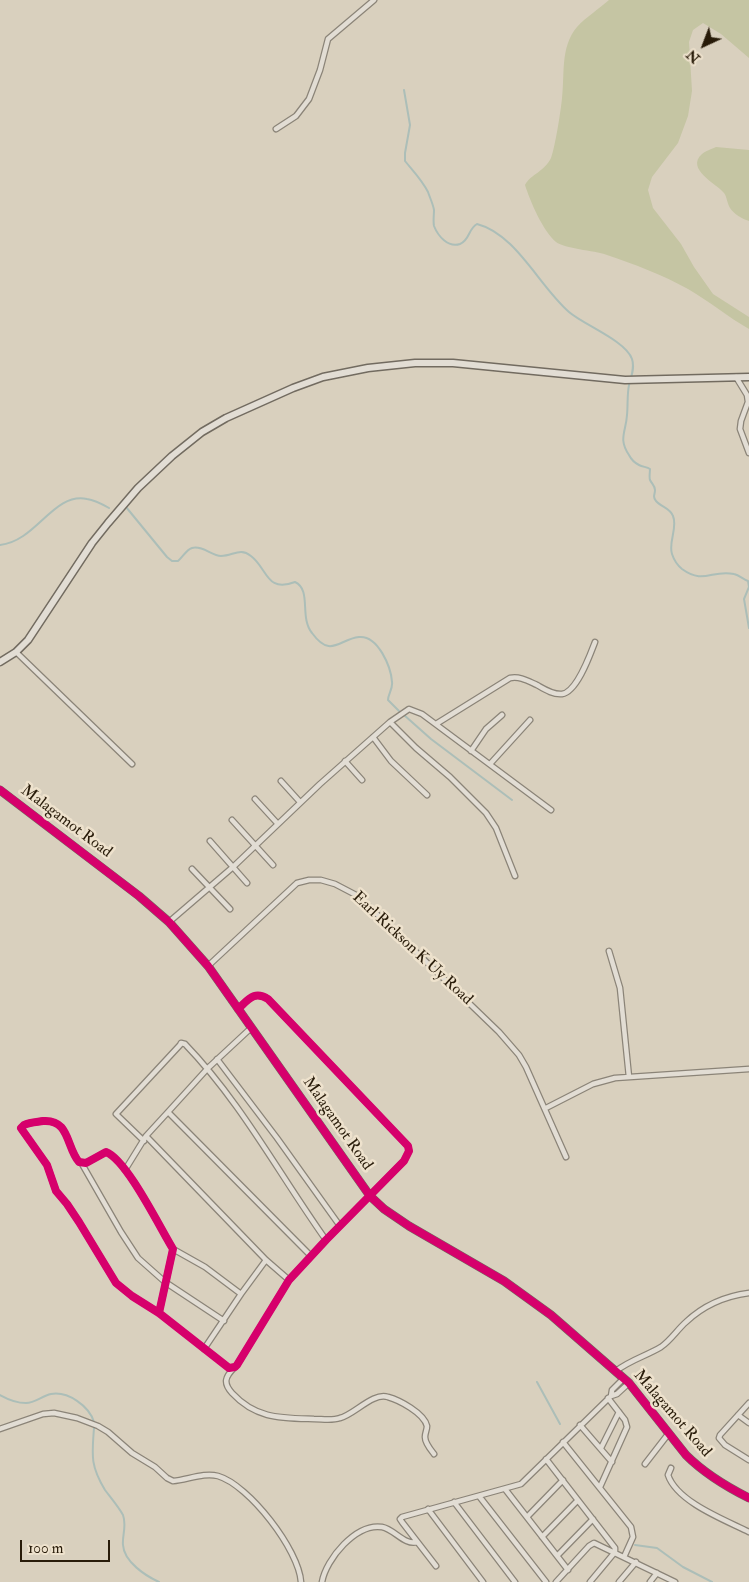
<!DOCTYPE html>
<html>
<head>
<meta charset="utf-8">
<style>
	body { margin:0 }
	#map { position:relative; width:749px; height:1582px; overflow:hidden; background:#d9d0be; font-family:"IM FELL Double Pica",serif }
	canvas { display:block }
	.north { position:absolute; left:679px; top:20px; width:50px; height:50px; -webkit-text-stroke:4px #eee2cd; paint-order:stroke; rotate:223deg; font-size:14px; font-weight:700; line-height:20px; text-align:center; color:#281b09 }
	.north::after { content:''; display:block; margin:auto; width:18px; height:22px; background:#281b09; clip-path:polygon(50% 0,100% 100%,50% 72%,0 100%) }
	.scale { position:absolute; left:20px; top:1540px; width:90px; height:22px; box-sizing:border-box; border:2px solid #281b09; border-top:0; padding-left:6px; font-size:15px; line-height:18px; white-space:nowrap; color:#281b09; -webkit-text-stroke:4px #eee2cd; paint-order:stroke }
</style>
</head>
<body>
<div id="map">
<canvas width="749" height="1582"></canvas>
<div class="north">N</div>
<div class="scale">100 m</div>
</div>
<script>
const ctx = document.querySelector('canvas').getContext('2d');
ctx.lineJoin = 'round';
function fillPath(path, color) {
  ctx.fillStyle = color;
  ctx.fill(path, 'evenodd');
}
function strokePath(path, color, width, dash) {
  ctx.strokeStyle = color;
  ctx.lineWidth = width;
  ctx.lineCap = dash ? 'butt' : 'round';
  ctx.setLineDash(dash || []);
  ctx.stroke(path);
}
function write(font, color, halo, rows, align = 'center') {
  ctx.font = font + ' "IM FELL Double Pica",serif';
  ctx.lineWidth = 5;
  ctx.setLineDash([]);
  ctx.textBaseline = 'middle';
  ctx.strokeStyle = halo;
  ctx.fillStyle = color;
  for (const [text, x, y, turn = 0] of rows) {
    ctx.save();
    ctx.translate(x, y);
    ctx.rotate((+turn || 0) * Math.PI / 180);
    ctx.textAlign = isNaN(turn) ? turn : align;
    if (halo) ctx.strokeText(text, 0, 0);
    ctx.fillText(text, 0, 0);
    ctx.restore();
  }
}
fillPath(new Path2D(`
	M609,0H749V58L721,34L703,23L693,30L689,42L692,91L688,116L678,143L652,177L648,190L653,208L681,244L694,267L713,294L749,317V329C728,317 709,301 688,289C663,275 634,264 607,255C593,250 565,249 556,242C543,231 530,201 525,185C531,174 544,172 551,158C555,148 561,110 562,98C565,74 560,47 577,27C586,17 599,9 609,0Z
	M716,147L749,150V221C742,219 734,214 730,208C727,203 727,197 724,193C717,184 685,169 702,154C705,151 712,149 716,147Z`), '#c5c5a3');
strokePath(new Path2D(`
	M404,90L410,125L405,153V161C413,171 422,180 428,192C430,198 433,204 434,210C434,215 433,221 434,226C438,236 448,248 460,244C470,240 468,229 477,224C516,234 539,286 569,312C584,325 626,341 632,359C635,368 631,377 629,385C627,395 628,405 627,415C626,432 618,439 629,455C631,459 635,463 639,465C643,467 647,467 650,469C650,472 649,477 650,480C652,484 655,486 655,490C655,495 652,497 656,501C661,507 670,508 673,516C678,528 668,542 672,554C674,560 677,565 682,569C704,585 712,569 734,574C739,575 743,579 748,581L749,587L744,599L749,628
	M126,507L167,557L172,561H178C183,557 186,550 192,548C202,545 212,556 221,556C233,556 240,547 251,556C268,569 266,593 295,582C312,590 299,617 312,633C331,659 339,639 359,637C378,635 391,667 392,682C393,689 388,694 388,700L399,711
	M0,545C37,541 53,492 87,499C95,500 102,504 109,508
	M404,715L431,739L512,800
	M537,1382L560,1424
	M0,1395C9,1400 16,1403 26,1403C35,1403 42,1396 51,1394C68,1391 89,1406 94,1422
	M94,1428C92,1455 90,1465 105,1490C111,1498 118,1506 123,1515C127,1526 122,1535 123,1545C124,1562 146,1576 159,1582
	M635,1545L657,1548L683,1567L712,1582`), '#acbeb8', 2);
const street = new Path2D(`
	M276,129L296,116L309,99L320,70L328,39L374,0
	M736,377L747,395L748,402L741,421L740,429L749,453
	M16,652L132,764
	M390,722L416,748L450,777L486,813L496,828L515,876
	M436,724L510,678C520,676 528,681 537,685C544,689 553,695 562,694C577,692 590,655 595,642
	M373,737L391,761L427,795
	M471,751L486,729L502,715
	M345,761L362,780
	M490,764L530,720
	M281,781L300,802
	M255,799L277,823
	M232,820L273,865
	M210,841L247,883
	M192,869L230,909
	M169,922L233,867L320,784L390,722L409,709L422,714L551,810
	M609,951L620,988L629,1077
	M208,966L297,883L309,880H321L335,884L358,896L499,1032L519,1055L526,1067L566,1157
	M251,1028L208,1068L168,1112L311,1256
	M217,1059L277,1138L340,1226
	M546,1108L593,1084L615,1078L749,1069
	M146,1136L266,1260L289,1280
	M144,1141L116,1114L180,1045L181,1043L185,1044C241,1102 279,1174 326,1240
	M82,1164L121,1232L138,1258L165,1282L224,1321
	M125,1170L146,1136L168,1112
	M173,1249L205,1267L241,1294
	M159,1313L173,1249C160,1228 127,1160 106,1152L86,1163L79,1162C66,1147 70,1119 43,1121C37,1122 30,1122 24,1125L21,1128L23,1131L47,1165L56,1191L67,1204L79,1222L116,1283L132,1296L159,1313L229,1368L235,1367L237,1365L289,1280L326,1240L404,1161L409,1151L408,1146L268,999C254,990 248,1000 238,1009
	M204,1349L241,1294L266,1260
	M234,1368C225,1377 223,1383 232,1393C256,1419 281,1418 314,1419C322,1419 332,1421 340,1418C355,1414 373,1392 388,1397C399,1400 424,1413 427,1426C427,1430 425,1433 425,1437C425,1443 430,1449 434,1454
	M616,1371C630,1360 646,1356 661,1347C671,1340 677,1330 686,1322C703,1306 726,1296 749,1293
	M611,1396L617,1394L629,1383
	M749,1403L720,1435L719,1438L725,1445L749,1460
	M738,1415L749,1423
	M580,1425L612,1462
	M0,1429L43,1414L54,1413L77,1418L98,1426L108,1432L132,1453L155,1467L167,1478L173,1481C187,1480 204,1472 218,1476C249,1485 299,1550 301,1582
	M563,1442L631,1527L633,1537L624,1557
	M601,1448L619,1412
	M546,1459L615,1548V1552L590,1582
	M645,1464L669,1433
	M671,1468L668,1475C677,1502 725,1520 749,1532
	M600,1487L627,1427L625,1420L608,1398
	M505,1489L568,1570
	M479,1496L546,1582
	M454,1502L515,1582
	M428,1509L483,1582
	M527,1517L563,1480
	M542,1537L578,1500
	M557,1556L593,1519
	M436,1566L402,1522L400,1519L402,1517L521,1484L611,1396L612,1390L624,1378
	M322,1582C326,1559 356,1523 382,1527C394,1529 405,1546 417,1542
	M556,1582L589,1546L594,1543L675,1582
	M619,1582L636,1562
	M650,1582L657,1573`);
const secondary = new Path2D(`
	M0,662L16,652L28,640L92,543L108,523L138,488L172,456L202,432L226,418L293,388L323,377L368,368L415,363H453L625,380L749,377
	M0,790L139,896L169,922L208,966L370,1196L384,1209L409,1226L504,1281L551,1315L629,1383L686,1455C705,1474 725,1486 749,1498`);
strokePath(street, '#8b8478', 7);
strokePath(secondary, '#726b60', 9);
strokePath(street, '#e2ddd4', 4.5);
strokePath(secondary, '#e2ddd4', 6);
strokePath(new Path2D(`
	M0,790L139,896L169,922L208,966L370,1196L384,1209L409,1226L504,1281L551,1315L629,1383L686,1455C705,1474 725,1486 749,1498
	M159,1313L173,1249C160,1228 127,1160 106,1152L86,1163L79,1162C66,1147 70,1119 43,1121C37,1122 30,1122 24,1125L21,1128L23,1131L47,1165L56,1191L67,1204L79,1222L116,1283L132,1296L159,1313L229,1368L235,1367L237,1365L289,1280L326,1240L404,1161L409,1151L408,1146L268,999C254,990 248,1000 238,1009`), '#d6006c', 8);
write('16px', '#281b09', '#eee2cd', [
	["Malagamot Road",66,822,37],
	["Earl Rickson K Uy Road",412,949,43],
	["Malagamot Road",337,1124,55],
	["Malagamot Road",672,1414,49]
]);
</script>
</body>
</html>
